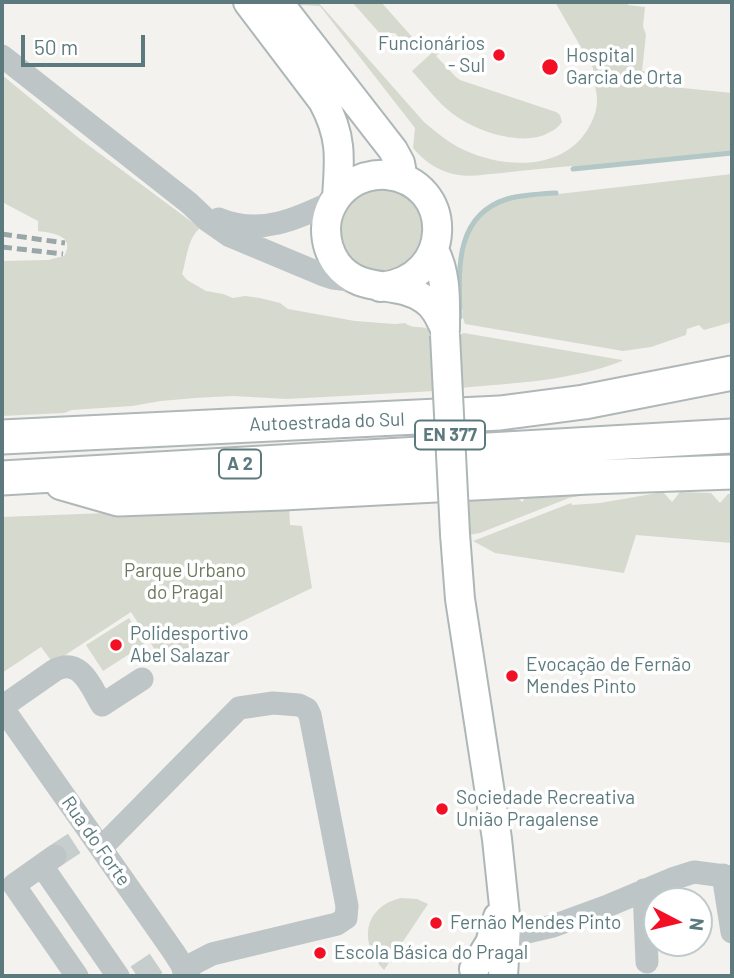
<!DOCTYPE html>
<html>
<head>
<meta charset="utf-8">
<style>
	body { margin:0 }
	#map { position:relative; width:734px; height:978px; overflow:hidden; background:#f4f2ef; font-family:Barlow,sans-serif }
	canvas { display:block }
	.frame { position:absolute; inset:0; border:4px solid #5c7a7d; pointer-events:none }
	.north { position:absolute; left:643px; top:887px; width:70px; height:70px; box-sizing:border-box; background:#fff; border:2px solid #becacb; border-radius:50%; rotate:97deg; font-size:19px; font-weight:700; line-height:28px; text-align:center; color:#5c7a7d }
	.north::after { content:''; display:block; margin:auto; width:24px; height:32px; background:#f31025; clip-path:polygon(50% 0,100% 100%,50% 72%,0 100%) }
	.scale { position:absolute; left:21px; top:35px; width:124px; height:32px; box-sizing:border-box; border:4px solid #5c7a7d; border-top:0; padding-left:9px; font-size:21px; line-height:24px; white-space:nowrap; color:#5c7a7d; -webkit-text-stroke:5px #fff; paint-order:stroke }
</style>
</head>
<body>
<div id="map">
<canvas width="734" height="978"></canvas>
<div class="frame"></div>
<div class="north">N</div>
<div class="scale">50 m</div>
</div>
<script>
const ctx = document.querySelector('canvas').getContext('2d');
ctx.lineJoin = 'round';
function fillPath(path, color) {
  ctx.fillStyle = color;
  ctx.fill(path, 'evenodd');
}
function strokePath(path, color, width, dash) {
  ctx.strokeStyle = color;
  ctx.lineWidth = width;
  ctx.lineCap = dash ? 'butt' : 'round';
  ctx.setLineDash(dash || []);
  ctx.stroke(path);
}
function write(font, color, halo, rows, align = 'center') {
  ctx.font = font + ' Barlow,sans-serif';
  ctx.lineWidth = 7;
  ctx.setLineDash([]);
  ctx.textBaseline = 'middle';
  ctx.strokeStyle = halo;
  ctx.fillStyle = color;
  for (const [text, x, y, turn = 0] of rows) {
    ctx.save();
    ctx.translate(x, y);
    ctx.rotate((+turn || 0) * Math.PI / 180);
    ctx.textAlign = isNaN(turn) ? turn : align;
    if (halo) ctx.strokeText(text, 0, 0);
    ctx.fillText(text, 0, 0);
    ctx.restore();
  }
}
fillPath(new Path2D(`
	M298,2H318L424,122C437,133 449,143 464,150C512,172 579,170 596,110C600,95 592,82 593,68L555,2H628V5L645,7L643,26L646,35L642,71L654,72L653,85L732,93V153L573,168L572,166C549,168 525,170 502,173C486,174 469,178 453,174C437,170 424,161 413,148L415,128L320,6L300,5Z
	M352,2H381L414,39L406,46L395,33H388L383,37Z
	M436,49L439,53L436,56L456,77L460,80L556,112L560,115L562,122C559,126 555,130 550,132C524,148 475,131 453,114C437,102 425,85 412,71Z
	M2,75L80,139L200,228C187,239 187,259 182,274L187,280L206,291L223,294L233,298L245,296L260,298L280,303L288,309L355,321L395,324L405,323C413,330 422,324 432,331L435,391L287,399L233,396L195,398L161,401L132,406L72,410L64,413L2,416V261L48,260L64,256C76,236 53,233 38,231V221L2,202Z
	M732,174V322L704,330L699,325L687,329L686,335L651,347L623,351L465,324L463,318V309H461C461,261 457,212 515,199Z
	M339 230a43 43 0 1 1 86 0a43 43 0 1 1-86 0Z
	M464,333L622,360V361C571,381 514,383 460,388L458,335Z
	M663,492L672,502L680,492L711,493L720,503L728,494H732V543L636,535L624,573L495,553L473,541L571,503L572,505L600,503Z
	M574,493L579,496L569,498L480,533L469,535L465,499L516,496L522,502L527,496Z
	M289,506L290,525L302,526L312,588L207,638L162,661L131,612L53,663L41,647L2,673V517Z
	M129,618L145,644L103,671L86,645Z
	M401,898L417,899L428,904L384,970C359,944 362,907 401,898Z`), '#d6d9cd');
strokePath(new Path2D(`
	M573,169L732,153
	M460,317C459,273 453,216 507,199C522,195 540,194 556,193`), '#b3c7c6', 5);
strokePath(new Path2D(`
	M55,856L81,839
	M137,976L164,958`), '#c6cecd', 23, [23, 11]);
const major = new Path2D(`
	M248,2L323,101C342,136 340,158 337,197
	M278,2L393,150L400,163L403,179
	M434,250C447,275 445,302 445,329
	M380,287C455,280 455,182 387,175C374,174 362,177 351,184C336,194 326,211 326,229C326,241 329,253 337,264C361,295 395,279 424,299C435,306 440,318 445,329
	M455,534L460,599L497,839L506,925L503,976
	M474,969L490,943L498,917`);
const highway = new Path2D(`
	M2,437L500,413L584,402L732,373
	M2,478L732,436
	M62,483L118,499L283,493L589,477L732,472`);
strokePath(major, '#aeb7b8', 32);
strokePath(highway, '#b0b7b8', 37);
strokePath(new Path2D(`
	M2,56L189,203L207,220L230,236L321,274L333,278L357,281
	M219,219C260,236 297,219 334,201
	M142,679L102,705C91,687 81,657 55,670L2,707L173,951L189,976
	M101,848L239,708L273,703L299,705L307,709L310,715L347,906L346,918L337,924L212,954L183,969
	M55,856L14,885L77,976
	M42,866L118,976
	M723,875L732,932
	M644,890L647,962
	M506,937L553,926L605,907L672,879L694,872L732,877`), '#bdc5c6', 23);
strokePath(major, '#fff', 28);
strokePath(highway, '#fff', 33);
strokePath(new Path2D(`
	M2,234L65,243
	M2,247L63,254`), '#9aa7a9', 5, [10, 5]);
const majorBridge = new Path2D(`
	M445,335L455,534`);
strokePath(majorBridge, '#aeb7b8', 32, []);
strokePath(majorBridge, '#fff', 28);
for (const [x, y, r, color] of [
	[499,55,7,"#f31025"],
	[550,67,9,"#f31025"],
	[116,645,7,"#f31025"],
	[512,676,7,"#f31025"],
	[442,809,7,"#f31025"],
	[436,923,7,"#f31025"],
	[320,953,7,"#f31025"]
]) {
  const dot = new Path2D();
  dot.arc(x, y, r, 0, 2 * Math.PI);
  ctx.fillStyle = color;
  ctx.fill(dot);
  strokePath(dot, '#fff', 2.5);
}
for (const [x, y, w] of [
	[450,435,70],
	[240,464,42]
]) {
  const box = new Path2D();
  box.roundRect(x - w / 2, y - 14.5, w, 29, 5);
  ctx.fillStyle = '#fff';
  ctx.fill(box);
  strokePath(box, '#5c7a7d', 2);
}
write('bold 18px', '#5c7a7d', null, [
	["EN 377",450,435],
	["A 2",240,464]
]);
write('19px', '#5c7a7d', '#fff', [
	["Funcionários",485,44,"right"],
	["- Sul",485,66,"right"],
	["Hospital",566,56],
	["Garcia de Orta",566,78],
	["Polidesportivo",130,634],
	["Abel Salazar",130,656],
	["Evocação de Fernão",526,665],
	["Mendes Pinto",526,687],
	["Sociedade Recreativa",456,798],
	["União Pragalense",456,820],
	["Fernão Mendes Pinto",450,923],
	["Escola Básica do Pragal",334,953]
], 'left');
write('19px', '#5c7a7d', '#fff', [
	["Autoestrada do Sul",327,422,-2],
	["Rua do Forte",96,841,55]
]);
write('19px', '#6d795f', '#fff', [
	["Parque Urbano",185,571],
	["do Pragal",185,593]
]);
</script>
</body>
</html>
